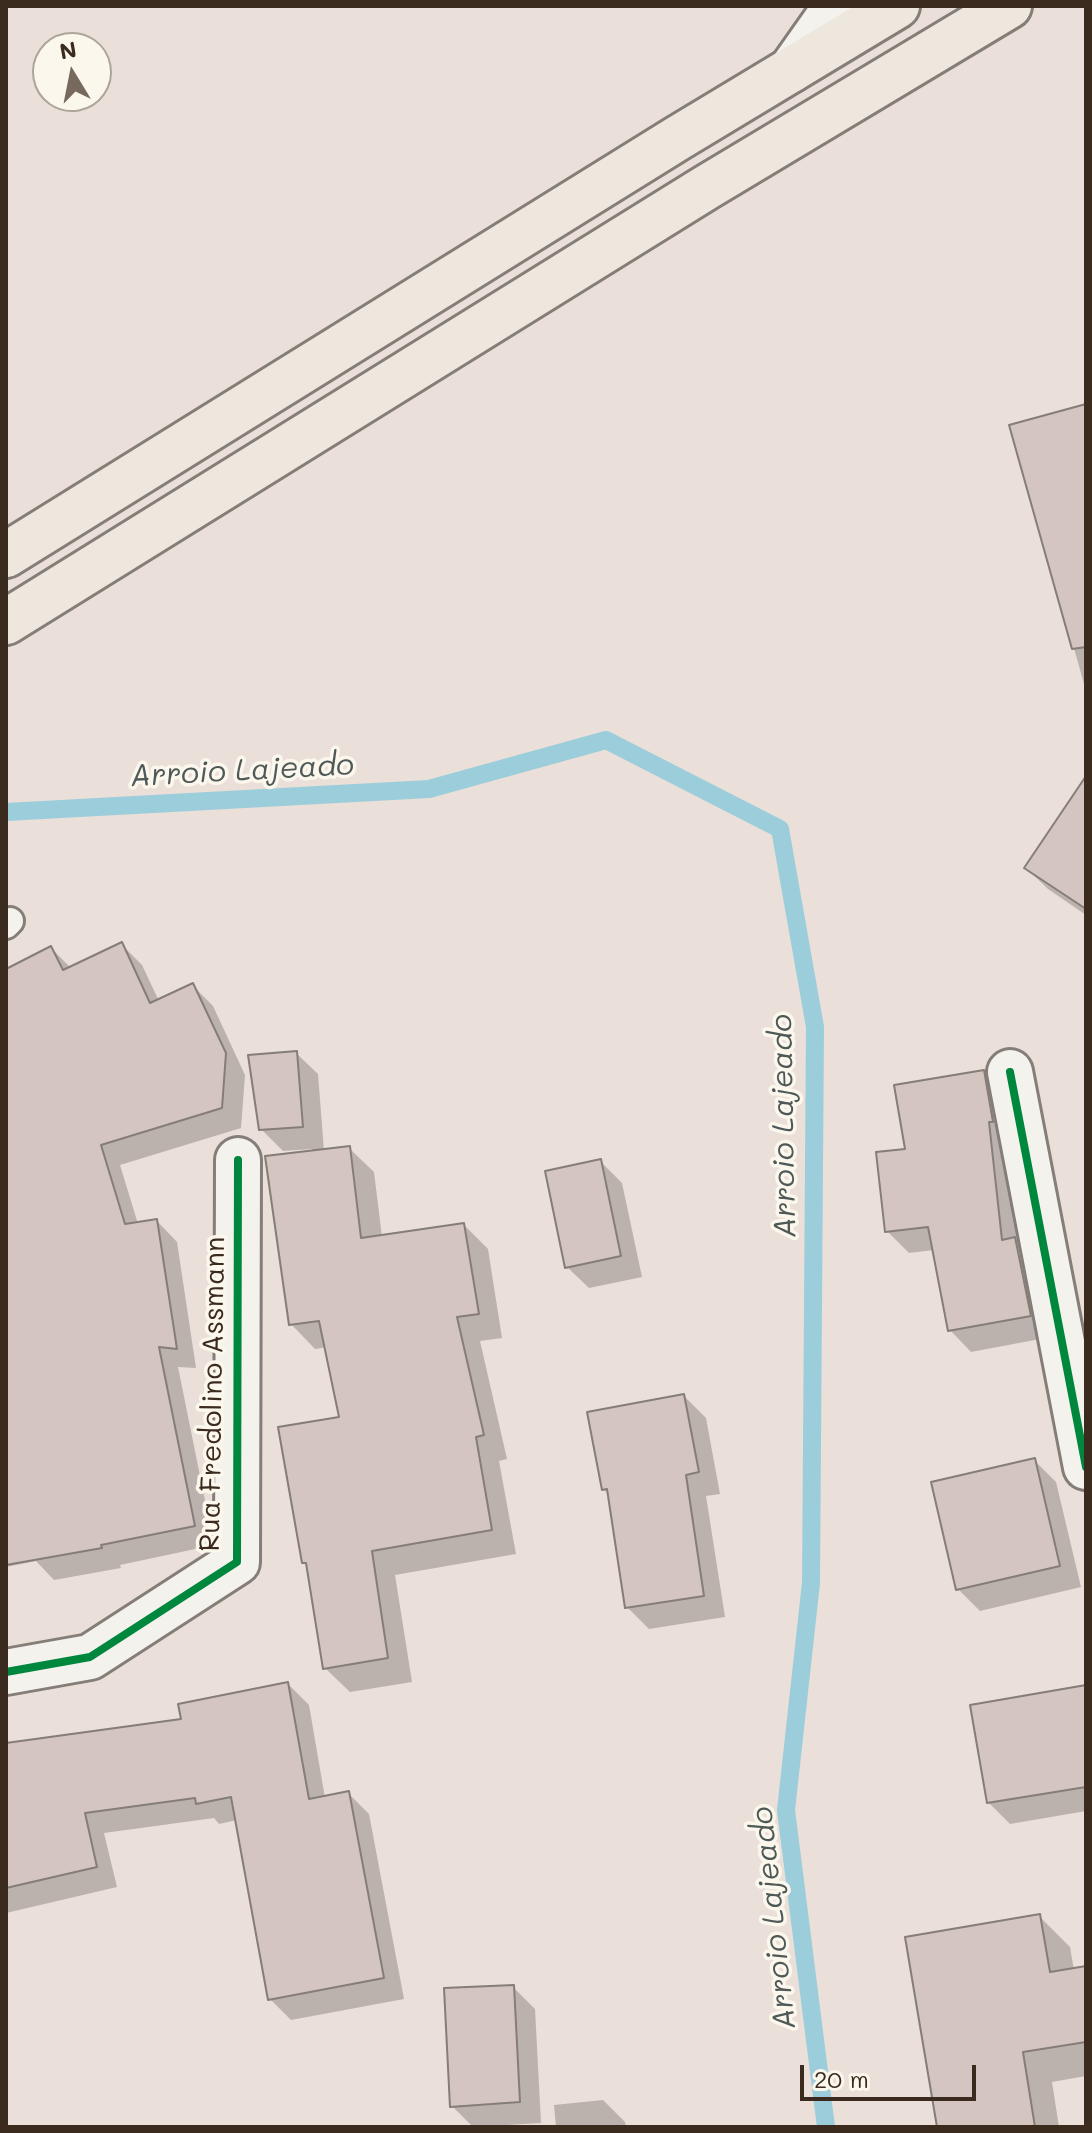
<!DOCTYPE html>
<html>
<head>
<meta charset="utf-8">
<style>
	body { margin:0 }
	#map { position:relative; width:1092px; height:2133px; overflow:hidden; background:#eadfd9; font-family:Mali,sans-serif }
	canvas { display:block }
	.frame { position:absolute; inset:0; border:8px solid #3b2a1e; pointer-events:none }
	.north { position:absolute; left:32px; top:32px; width:80px; height:80px; box-sizing:border-box; background:#fbf7ec; border:2px solid #aea59a; border-radius:50%; rotate:350deg; font-size:22px; font-weight:700; line-height:32px; text-align:center; color:#3b2a1e }
	.north::after { content:''; display:block; margin:auto; width:28px; height:36px; background:#78695f; clip-path:polygon(50% 0,100% 100%,50% 72%,0 100%) }
	.scale { position:absolute; left:800px; top:2065px; width:176px; height:36px; box-sizing:border-box; border:4px solid #3b2a1e; border-top:0; padding-left:10px; font-size:24px; line-height:28px; white-space:nowrap; color:#3b2a1e; -webkit-text-stroke:6px #fbf7ec; paint-order:stroke }
</style>
</head>
<body>
<div id="map">
<canvas width="1092" height="2133"></canvas>
<div class="frame"></div>
<div class="north">N</div>
<div class="scale">20 m</div>
</div>
<script>
const ctx = document.querySelector('canvas').getContext('2d');
ctx.lineJoin = 'round';
function fillPath(path, color) {
  ctx.fillStyle = color;
  ctx.fill(path, 'evenodd');
}
function strokePath(path, color, width, dash) {
  ctx.strokeStyle = color;
  ctx.lineWidth = width;
  ctx.lineCap = dash ? 'butt' : 'round';
  ctx.setLineDash(dash || []);
  ctx.stroke(path);
}
function write(font, color, halo, rows, align = 'center') {
  ctx.font = font + ' Mali,sans-serif';
  ctx.lineWidth = 7;
  ctx.setLineDash([]);
  ctx.textBaseline = 'middle';
  ctx.strokeStyle = halo;
  ctx.fillStyle = color;
  for (const [text, x, y, turn = 0] of rows) {
    ctx.save();
    ctx.translate(x, y);
    ctx.rotate((+turn || 0) * Math.PI / 180);
    ctx.textAlign = isNaN(turn) ? turn : align;
    if (halo) ctx.strokeText(text, 0, 0);
    ctx.fillText(text, 0, 0);
    ctx.restore();
  }
}
fillPath(new Path2D(`
	M1086,406V691L1012,427Z
	M1086,813V915L1048,889L1026,868Z
	M122,945L142,965L159,1001L193,986L213,1006L245,1075L241,1128L120,1165L138,1224L157,1221L177,1242L196,1368L178,1367L214,1545L120,1565L121,1568L54,1580L36,1561L6,1567V981L51,948L71,968Z
	M296,1053L318,1074L324,1151L349,1148L374,1172L382,1237L464,1225L488,1249L502,1338L480,1341L507,1459L499,1461L516,1554L395,1575L412,1682L350,1692L325,1668L308,1567L304,1562L342,1418L327,1347L315,1349L291,1324L312,1149L283,1151L261,1129Z
	M983,1072L1005,1094L1051,1337L971,1352L950,1330L934,1250L909,1253L887,1231L907,1150Z
	M600,1161L622,1183L642,1277L589,1288L567,1267Z
	M684,1396L706,1418L720,1494L706,1496L725,1617L649,1629L627,1607L610,1495L603,1489Z
	M1034,1460L1056,1482L1081,1587L980,1611L958,1589Z
	M288,1684L309,1705L325,1798L348,1793L369,1814L404,1999L291,2020L270,1999L237,1820L219,1824L214,1818L104,1833L117,1887L6,1913V1745L183,1720Z
	M1086,1687V1811L1010,1824L988,1802Z
	M1039,1916L1070,1947L1074,1970L1086,1968V2076L1052,2082L1059,2127H939Z
	M513,1987L535,2009L541,2123L473,2127L452,2106Z
	M603,2100L625,2122L626,2127H556L554,2105Z`), '#0003');
strokePath(new Path2D(`
	M6,812L429,789L606,740L780,829L815,1027L811,1583L786,1810L826,2127`), '#9ccdda', 18);
const building = new Path2D(`
	M1086,404V647L1072,649L1009,425Z
	M1086,776V909L1024,868Z
	M122,942L150,1003L193,983L226,1053L222,1108L101,1145L125,1224L157,1219L177,1349L159,1347L195,1526L101,1545L102,1548L6,1565V969L51,946L63,970Z
	M297,1051L303,1127L259,1130L248,1055Z
	M984,1070L993,1122H989L1002,1240L1015,1237L1031,1316L948,1331L928,1227L885,1232L876,1152L905,1149L894,1085Z
	M350,1146L361,1238L464,1223L479,1314L457,1317L484,1435L476,1437L492,1530L372,1551L388,1658L323,1669L306,1563H302L278,1427L339,1417L319,1321L289,1325L265,1156Z
	M601,1159L621,1256L565,1268L545,1171Z
	M684,1394L699,1472L686,1475L704,1596L625,1608L607,1489L602,1490L587,1412Z
	M1035,1458L1060,1566L956,1590L931,1482Z
	M288,1682L309,1799L349,1791L384,1978L268,2000L231,1797L196,1804L195,1798L85,1813L97,1867L6,1888V1743L181,1719L178,1704Z
	M1086,1685V1787L987,1803L970,1705Z
	M1040,1914L1050,1972L1086,1966V2042L1023,2052L1035,2127H937L905,1937Z
	M514,1985L520,2102L450,2107L444,1988Z`);
fillPath(building, '#d5c5c0');
strokePath(building, '#857d77', 2);
const lane = new Path2D(`
	M6,925L10,921`);
const street = new Path2D(`
	M791,70L836,6
	M1010,1072L1086,1467
	M6,1672L90,1657L237,1562L238,1160`);
const highway = new Path2D(`
	M6,555L678,138L897,6
	M6,622L707,187L1009,6`);
strokePath(lane, '#857d77', 32);
strokePath(street, '#857d77', 50);
strokePath(highway, '#857d77', 50);
strokePath(lane, '#f4f2ed', 26);
strokePath(street, '#f4f2ed', 44);
strokePath(highway, '#ede7de', 44);
strokePath(new Path2D(`
	M1010,1072L1086,1467
	M6,1672L90,1657L237,1562L238,1160`), '#00873e', 8);
write('28px', '#3b2a1e', '#fbf7ec', [
	["Rua Fredolino Assmann",213,1394,-89]
]);
write('italic 30px', '#4e5857', '#fbf7ec', [
	["Arroio Lajeado",242,771,-3],
	["Arroio Lajeado",784,1126,-91],
	["Arroio Lajeado",774,1918,-96]
]);
</script>
</body>
</html>
